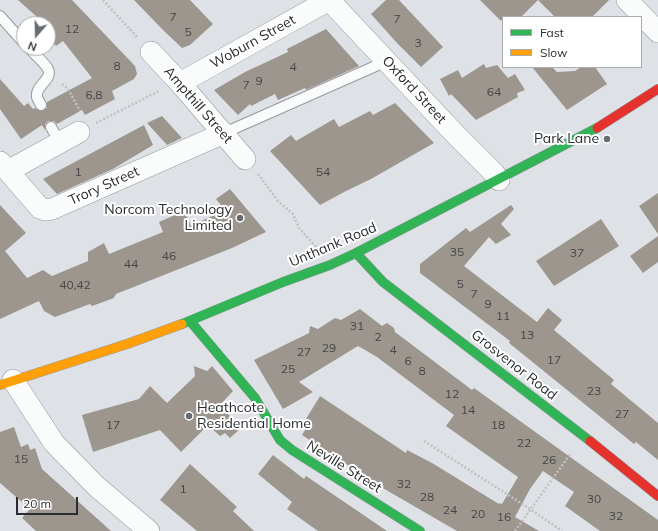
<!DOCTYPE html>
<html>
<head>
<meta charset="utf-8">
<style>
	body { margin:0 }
	#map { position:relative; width:658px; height:531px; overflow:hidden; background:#dee2e6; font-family:Mulish,sans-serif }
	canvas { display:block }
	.legend { position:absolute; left:502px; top:16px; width:140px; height:52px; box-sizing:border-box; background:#fff; border:1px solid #aaabac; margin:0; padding:5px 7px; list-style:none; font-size:12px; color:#2a2c2f }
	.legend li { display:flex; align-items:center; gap:8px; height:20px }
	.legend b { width:20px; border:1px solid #aaabac }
	.north { position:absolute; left:16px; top:16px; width:40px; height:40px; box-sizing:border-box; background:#fff; border:1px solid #aaabac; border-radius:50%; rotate:200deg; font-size:11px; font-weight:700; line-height:16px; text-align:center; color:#2a2c2f }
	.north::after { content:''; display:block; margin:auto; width:14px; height:18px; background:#696c6f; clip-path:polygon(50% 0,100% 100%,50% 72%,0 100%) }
	.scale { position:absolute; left:16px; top:497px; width:62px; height:18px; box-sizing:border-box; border:2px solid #2a2c2f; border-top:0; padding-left:5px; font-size:12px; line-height:14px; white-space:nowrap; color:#2a2c2f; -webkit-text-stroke:3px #fff; paint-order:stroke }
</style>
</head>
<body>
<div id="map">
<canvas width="658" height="531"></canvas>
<ul class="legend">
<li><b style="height:5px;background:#30b455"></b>Fast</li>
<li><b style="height:5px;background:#ff9f0a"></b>Slow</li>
</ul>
<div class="north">N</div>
<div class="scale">20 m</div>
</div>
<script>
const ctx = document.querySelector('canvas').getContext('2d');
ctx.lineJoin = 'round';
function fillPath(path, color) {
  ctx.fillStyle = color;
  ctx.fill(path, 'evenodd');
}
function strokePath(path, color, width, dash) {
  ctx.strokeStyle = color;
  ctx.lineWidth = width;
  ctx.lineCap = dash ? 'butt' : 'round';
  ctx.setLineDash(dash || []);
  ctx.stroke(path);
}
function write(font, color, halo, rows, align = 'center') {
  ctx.font = font + ' Mulish,sans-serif';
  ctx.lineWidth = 4;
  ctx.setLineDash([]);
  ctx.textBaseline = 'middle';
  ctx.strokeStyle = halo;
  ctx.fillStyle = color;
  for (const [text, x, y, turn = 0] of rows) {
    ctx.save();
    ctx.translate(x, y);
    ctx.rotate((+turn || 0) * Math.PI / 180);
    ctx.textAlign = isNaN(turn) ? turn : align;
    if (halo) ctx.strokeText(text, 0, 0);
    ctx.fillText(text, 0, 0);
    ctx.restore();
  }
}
fillPath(new Path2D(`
	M18,0H72L135,66L137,74L134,79L112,91L115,99L85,115L82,110L57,124L54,121H48L45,124V130L42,125L21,139L0,109V79L24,106L28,103L33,109L35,108L41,111L47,108V102L92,78L63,41L56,46L48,36V24H45Z
	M134,0H190L213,24L190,45L182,48L163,30Z
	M386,0H399L443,47L421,67L397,43L371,14Z
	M480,0H609L592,17H555L538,0L521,17H503L501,21Z
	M326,29L359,66L306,90L305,88L278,100L275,94L251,106L250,104L238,115L214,90L245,72L288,52L287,49Z
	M484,64L486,68L497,65L508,78L515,74L525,90L517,93L518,97L476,120L451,94L449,96L440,79L458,70L462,78Z
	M532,67H552L557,72L575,71L581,67H595L607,84L567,110Z
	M395,103L434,143L371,179L346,191L320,205L270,151L291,135L296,141L334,119L339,127L370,111L373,115Z
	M162,116L182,138L167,145L147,123Z
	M144,125L153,145L113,169L57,194L43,179Z
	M230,189L266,232L232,248L116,294L114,298L92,306L90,304L55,317L44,311L39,301L0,319V205L26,233L5,251L27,278L43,270L52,276L88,261V252L104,243L109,254L163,232L159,222L184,211L191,226L225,210L216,199Z
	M658,193V234L639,206Z
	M511,205L514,209L501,224L511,235L496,244L489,237L464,266L537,322L548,308L562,320L554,330L614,380L611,384L658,423V460L636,442L634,444L509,343L510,341L420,273V264L466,228L470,232Z
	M601,219L619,246L554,286L536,261Z
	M658,236V262L643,273L630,256Z
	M360,309L382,326L387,323L394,328L395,332L472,390L474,388L658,520V531H600L565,506L574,492L543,471L530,489L515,517L539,531H457L381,487L302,435L307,427L303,424L320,396L406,453L407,450L432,463L499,504L500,503L502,504L518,477L446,426L454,415L377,357L358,346L299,382L313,392L283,409L254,360L309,333L310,326L318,329L335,318L341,320Z
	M194,366L207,371L212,366L233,391L219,406L242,427L230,438L225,433L220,436L208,425L181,452L160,430L93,452L82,415L139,399L150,386L167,403L195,376Z
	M14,427L21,447L28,444L30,450L35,448L42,469L111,531H36L22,518L30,509L0,483V432Z
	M273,455L304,479L306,476L387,531H318L287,509L292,502L258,474Z
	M190,464L237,507L233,511L254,531H197L160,500Z`), '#9c968f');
const lane = new Path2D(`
	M0,16L24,43
	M29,48C34,54 45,63 48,69C53,80 35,85 37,97C38,100 40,103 41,105
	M51,127L60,143
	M224,133L387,61`);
const street = new Path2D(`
	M329,0L454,133L494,173L499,180
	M627,0L658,32
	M151,52L180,83L245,159
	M180,83L320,5L325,0
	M0,162L40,208L45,210L52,209L224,133
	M8,171L79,132
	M13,380L54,443L96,486L149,531`);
const fast = new Path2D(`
	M356,253L383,282L590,441
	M190,321L255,398L280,440L292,450L420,531
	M182,324L283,282L330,265L356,253L597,128`);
const slow = new Path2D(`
	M0,385L127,344L182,324`);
const jam = new Path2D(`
	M597,128L658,89
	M590,441L658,496`);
strokePath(lane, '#96999d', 12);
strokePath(street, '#96999d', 22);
strokePath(fast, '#96999d', 10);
strokePath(slow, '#96999d', 10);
strokePath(jam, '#96999d', 10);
strokePath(new Path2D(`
	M103,0L137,37
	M62,84L68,89L80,111
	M96,123L159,91
	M258,174L278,201L293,214L299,228L317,248
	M424,441L530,509L562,531
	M515,531L571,453`), '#c0c1c3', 2.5, [2, 2]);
strokePath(lane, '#fafbfb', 10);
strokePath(street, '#fafbfb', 21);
strokePath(fast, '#30b455', 9);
strokePath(slow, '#ff9f0a', 9);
strokePath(jam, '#e5322d', 9);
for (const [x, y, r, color] of [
	[607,139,4,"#696c6f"],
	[240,218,4,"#696c6f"],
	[189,416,4,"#696c6f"]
]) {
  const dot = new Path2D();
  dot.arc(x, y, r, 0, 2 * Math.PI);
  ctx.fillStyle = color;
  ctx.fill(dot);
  strokePath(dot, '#fff', 1.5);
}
write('12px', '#464647', null, [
	["7",173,17],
	["7",397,19],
	["12",72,29],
	["5",188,32],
	["3",418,43],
	["8",117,66],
	["4",293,67],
	["9",259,81],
	["7",246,85],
	["64",494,92],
	["6,8",94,95],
	["1",78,172],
	["54",323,172],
	["35",457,252],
	["37",577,253],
	["46",169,256],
	["44",131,264],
	["5",460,284],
	["40,42",75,285],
	["7",474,294],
	["9",488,304],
	["11",503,316],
	["31",357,326],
	["13",527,335],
	["2",378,337],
	["29",329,348],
	["4",393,350],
	["27",304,352],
	["17",554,360],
	["6",408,361],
	["25",288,369],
	["8",422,371],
	["23",594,391],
	["12",452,394],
	["14",468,410],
	["27",622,414],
	["17",113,425],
	["18",498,425],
	["22",524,443],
	["15",21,459],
	["26",549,460],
	["32",404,484],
	["1",183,489],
	["28",427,497],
	["30",594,499],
	["24",450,510],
	["20",478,514],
	["32",616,516],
	["16",504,517]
]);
write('14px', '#2a2c2f', '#fff', [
	["Woburn Street",253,42,-29],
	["Oxford Street",414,90,47],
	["Ampthill Street",198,105,49],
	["Trory Street",104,186,-24],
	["Unthank Road",333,245,-23],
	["Grosvenor Road",514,365,38],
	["Neville Street",344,467,32]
]);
write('14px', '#2a2c2f', '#fff', [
	["Park Lane",599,139],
	["Norcom Technology",232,210],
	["Limited",232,226],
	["Heathcote",197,408,"left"],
	["Residential Home",197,424,"left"]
], 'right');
</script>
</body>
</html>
